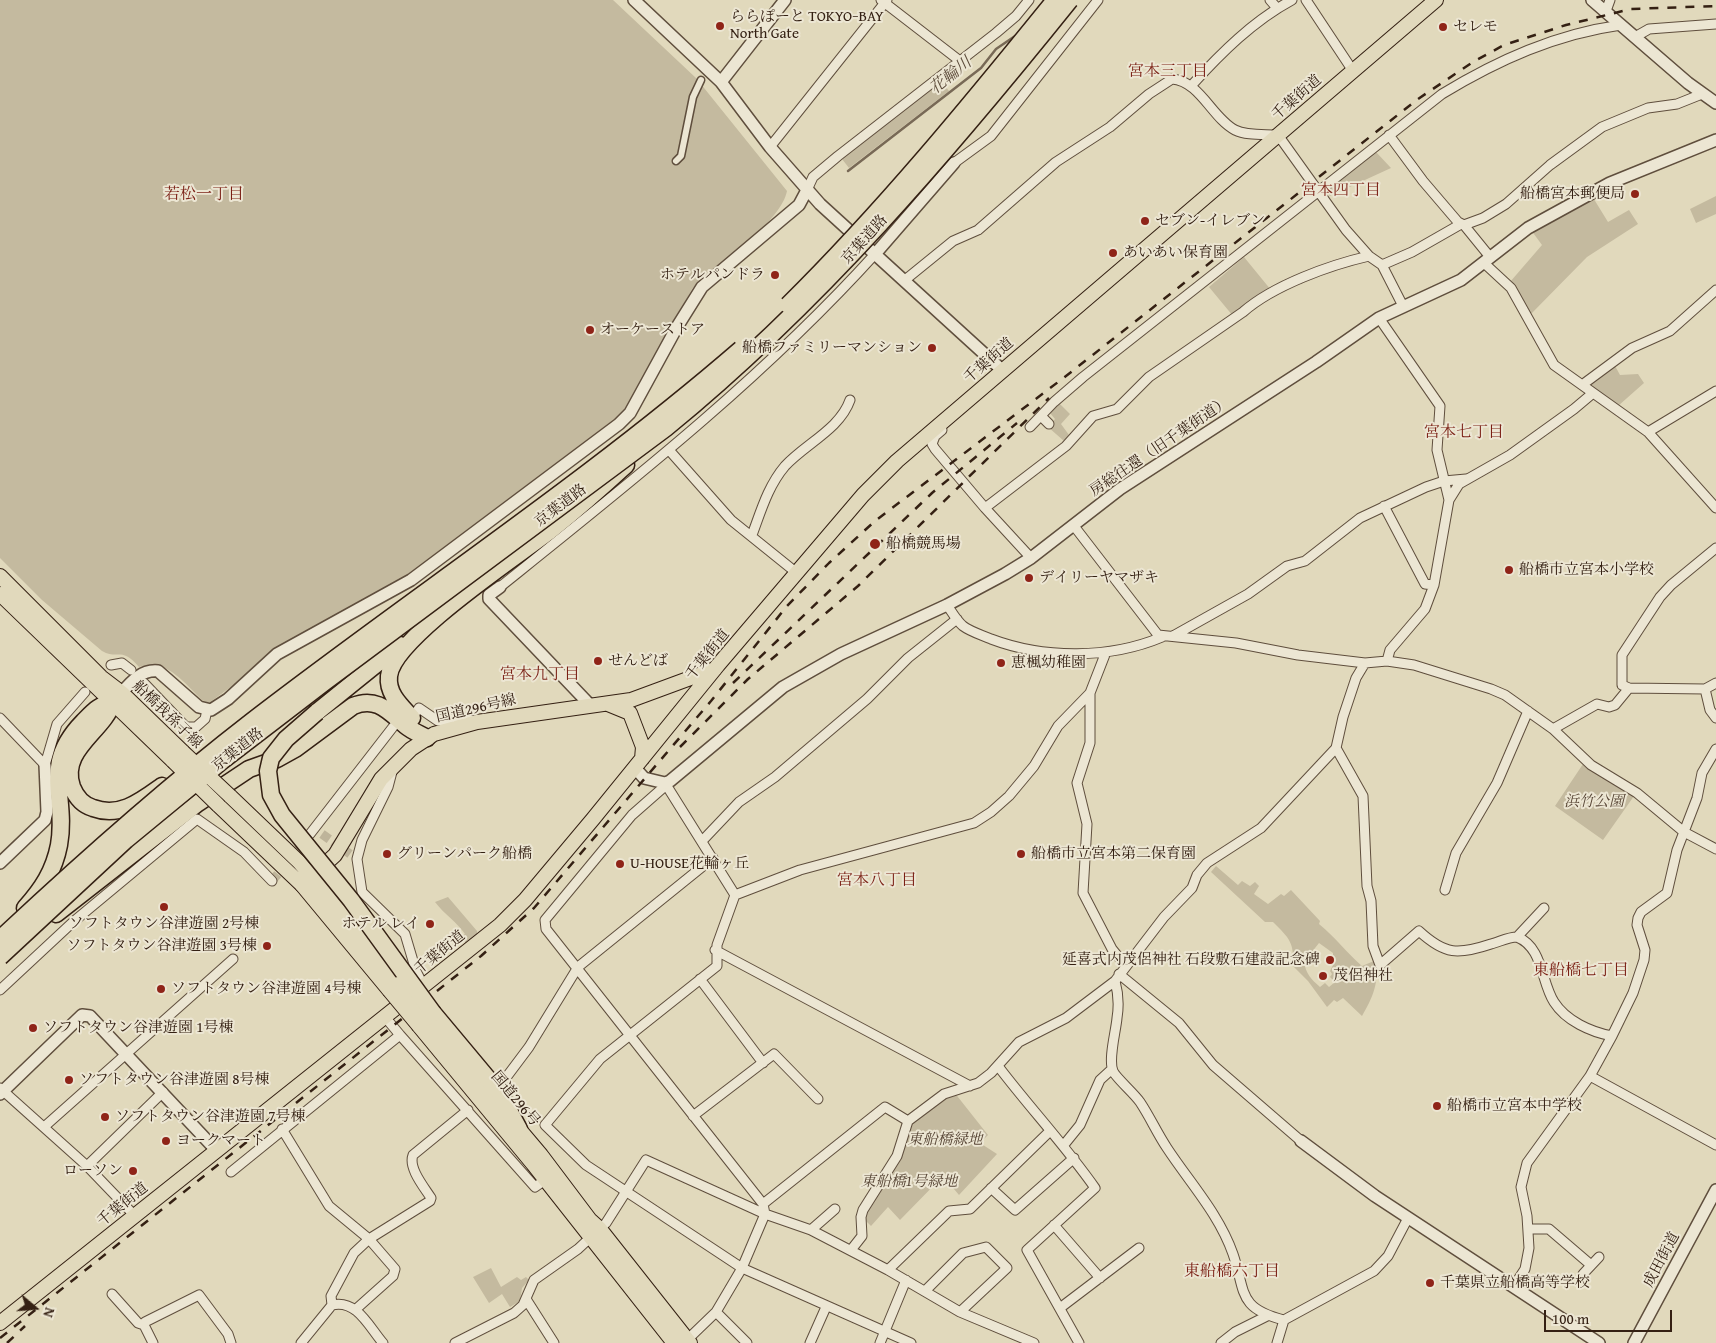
<!DOCTYPE html>
<html>
<head>
<meta charset="utf-8">
<style>
	body { margin:0 }
	#map { position:relative; width:1716px; height:1343px; overflow:hidden; background:#e1d9bc; font-family:"Gentium Book Plus",serif }
	canvas { display:block }
	.north { position:absolute; left:10px; top:1283px; width:50px; height:50px; -webkit-text-stroke:4px #ece6d3; paint-order:stroke; rotate:108deg; font-size:14px; font-weight:700; line-height:20px; text-align:center; color:#342013 }
	.north::after { content:''; display:block; margin:auto; width:18px; height:22px; background:#342013; clip-path:polygon(50% 0,100% 100%,50% 72%,0 100%) }
	.scale { position:absolute; left:1544px; top:1310px; width:128px; height:22px; box-sizing:border-box; border:2px solid #342013; border-top:0; padding-left:6px; font-size:15px; line-height:18px; white-space:nowrap; color:#342013; -webkit-text-stroke:4px #ece6d3; paint-order:stroke }
</style>
</head>
<body>
<div id="map">
<canvas width="1716" height="1343"></canvas>
<div class="north">N</div>
<div class="scale">100 m</div>
</div>
<script>
const ctx = document.querySelector('canvas').getContext('2d');
ctx.lineJoin = 'round';
function fillPath(path, color) {
  ctx.fillStyle = color;
  ctx.fill(path, 'evenodd');
}
function strokePath(path, color, width, dash) {
  ctx.strokeStyle = color;
  ctx.lineWidth = width;
  ctx.lineCap = dash ? 'butt' : 'round';
  ctx.setLineDash(dash || []);
  ctx.stroke(path);
}
function write(font, color, halo, rows, align = 'center') {
  ctx.font = font + ' "Gentium Book Plus","Noto Serif JP",serif';
  ctx.lineWidth = 4;
  ctx.setLineDash([]);
  ctx.textBaseline = 'middle';
  ctx.strokeStyle = halo;
  ctx.fillStyle = color;
  for (const [text, x, y, turn = 0] of rows) {
    ctx.save();
    ctx.translate(x, y);
    ctx.rotate((+turn || 0) * Math.PI / 180);
    ctx.textAlign = isNaN(turn) ? turn : align;
    if (halo) ctx.strokeText(text, 0, 0);
    ctx.fillText(text, 0, 0);
    ctx.restore();
  }
}
fillPath(new Path2D(`
	M0,0H613L696,78L787,191C781,221 726,259 701,278L692,289L626,412L424,567L259,666L209,703L202,700C185,684 166,657 139,667C122,646 118,660 102,651L42,600L0,558Z
	M941,81L949,91L849,168L842,159Z
	M1376,152L1391,168L1330,196L1326,192Z
	M1592,196L1608,222L1629,210L1638,224L1587,257L1530,315L1510,282L1542,245L1531,230Z
	M1716,196V214L1696,223L1690,209Z
	M1244,257L1271,290L1251,300L1233,316L1209,287Z
	M1614,364L1620,375L1638,374L1644,383L1618,406L1586,385Z
	M1059,403L1070,414L1061,424L1069,435L1064,441L1048,427L1055,419L1050,413Z
	M1583,764L1634,796L1603,840L1555,806Z
	M1216,866L1238,885L1242,881L1250,886L1255,882L1259,886L1254,894L1268,904L1281,894L1284,896L1291,890L1320,921L1319,924C1335,937 1347,953 1362,966L1374,961C1381,980 1372,999 1362,1016L1343,998L1337,1002L1334,1000L1327,1007L1308,981L1293,966C1294,942 1290,939 1273,922H1265L1211,872ZM1319,943L1333,953V965L1330,971L1332,974L1330,977L1335,982L1329,987L1325,983L1320,987C1311,979 1306,974 1304,962Z
	M448,897L477,931V934L466,944L462,936L465,934C457,922 444,914 435,902Z
	M954,1092L988,1135L980,1143L997,1154L959,1195L943,1176L900,1220L888,1207L871,1226L863,1218L910,1123Z
	M491,1268L501,1287L517,1277L521,1280L526,1277L529,1280L522,1288L520,1301L510,1307L502,1294L489,1303L473,1277Z`), '#c4ba9f');
strokePath(new Path2D(`
	M848,171L981,68L996,49L1018,34`), '#786956', 2.5);
strokePath(new Path2D(`
	M322,834L350,854
	M272,881L305,841`), '#beb49a', 9, [9, 4.5]);
const pedestrian = new Path2D(`
	M676,161L681,156L693,97L701,80`);
const minor = new Path2D(`
	M881,0L960,61
	M1270,0L1277,8
	M1306,0L1353,71
	M1606,11L1610,0
	M1635,37L1649,29L1716,24
	M1191,86C1221,53 1253,21 1292,0
	M1389,135L1423,181L1458,222L1464,225L1483,218L1506,204L1550,165L1602,127L1648,108L1677,104L1702,94
	M770,147L887,0
	M954,163L991,136L1098,0
	M807,190L813,177L838,156L996,33L1016,16L1029,0
	M1464,225L1490,257
	M1484,263L1511,288L1554,365L1648,432L1716,508
	M1382,265L1412,252L1461,224
	M905,280L953,241L978,230L1056,162L1110,127L1149,94L1172,79C1200,81 1212,118 1235,130C1247,136 1264,134 1278,135L1346,230L1369,256L1382,265L1403,306
	M1379,318L1440,406L1437,450L1449,500
	M1582,385L1632,348L1670,331L1716,290
	M1041,416L1049,424
	M1030,427L1054,402L1083,377L1442,94C1498,60 1556,34 1621,25
	M942,430L935,436L932,444L935,449L985,508L1031,558
	M1648,432L1716,391
	M669,450L731,520L798,574
	M1384,506L1425,584L1434,585
	M985,508L1066,446L1093,416L1117,409L1149,377L1243,312C1274,285 1330,265 1369,256
	M1074,526L1158,635L1236,643L1298,655L1365,663L1387,661L1414,665L1491,689L1505,695L1553,729L1591,765L1637,793L1684,832L1716,849
	M752,535C761,511 768,486 785,466C805,444 840,429 850,400
	M500,587C631,482 763,378 876,253
	M947,605C952,612 956,620 963,626C971,632 982,635 991,639C1044,659 1110,659 1162,637
	M1173,636L1248,594L1287,566L1305,561L1360,518L1426,487L1444,481L1466,479
	M1106,652L1090,693V743L1077,783L1087,824L1083,893L1112,949L1125,965
	M1387,661L1390,650L1425,609L1434,585L1449,500L1459,484L1510,455L1574,409L1593,393
	M111,665L122,663L131,670
	M144,683L186,727H196L205,719L207,710
	M1629,688L1622,685V655L1660,597L1671,585L1716,548
	M1705,689L1710,710L1716,718
	M417,711L419,708L438,721L464,718L476,722
	M0,718L45,765
	M1553,729L1597,704L1609,707L1615,705L1629,688L1705,689L1716,683
	M1336,748L1363,796L1367,886L1371,901L1373,946L1380,965L1419,931C1445,955 1458,955 1491,944C1499,942 1508,937 1517,937C1543,947 1541,982 1554,1002C1566,1021 1591,1032 1612,1036
	M45,765L57,724L85,692
	M393,768L388,787L362,840L357,859L362,892L405,934L416,971L424,987
	M665,783L735,895L717,945V966L600,1059L545,1125L586,1165L742,1268L911,1343
	M665,786L632,815L545,920L546,929L763,1204L765,1214L742,1268L716,1312L687,1340
	M310,834L393,727
	M703,840L739,802L775,777L867,699L908,658L957,619
	M1445,890L1456,853L1497,783L1528,711
	M735,895L800,870L974,823L991,812L1009,796L1034,766L1058,726L1090,693
	M1517,937L1544,908
	M715,950L970,1086
	M1119,974L1179,1023L1213,1065L1301,1141
	M700,979L763,1063
	M1115,981C1118,992 1119,1006 1117,1018C1116,1031 1108,1059 1113,1071C1115,1077 1134,1093 1140,1102C1150,1117 1157,1133 1167,1148C1190,1183 1219,1214 1233,1254C1246,1292 1237,1308 1284,1320L1374,1271L1388,1256L1408,1218
	M0,990L73,922L197,819L244,852L272,881
	M385,1017L400,1035
	M998,1066C1029,1107 1065,1145 1095,1188L1027,1250L1079,1343
	M1590,1076L1716,1145
	M505,1079L529,1047L578,967L713,858
	M0,1088L87,1166L135,1216
	M693,1116L774,1054L818,1099
	M44,1127L233,959
	M282,1129L329,1206L369,1239L395,1269L393,1276L355,1310
	M1063,1146L1080,1125L1100,1080L1112,1069
	M87,1166L163,1092
	M231,1172L400,1035L535,1187L545,1180
	M991,1188L1015,1210L1074,1158
	M763,1204L885,1107L908,1121
	M1054,1225L1100,1278
	M1529,1229H1549L1591,1265
	M811,1230L835,1209
	M851,1250L862,1236L861,1217L863,1210L897,1156L908,1121L944,1094L978,1083L991,1073L1019,1042L1066,1018L1115,981L1164,917L1192,888L1197,875L1207,863L1261,828L1336,748L1343,717L1356,678L1365,663
	M888,1270L949,1211L970,1209L1050,1131
	M1583,1274L1599,1257
	M1514,1286L1525,1269L1529,1248L1527,1216L1521,1187L1527,1163L1590,1076L1612,1036L1633,993L1644,960L1645,950L1637,925L1638,918L1641,912L1667,893L1677,850L1697,798L1702,773L1716,749
	M925,1291L963,1253L986,1247L1007,1268L960,1312
	M112,1294L138,1323L144,1325L153,1343
	M526,1299L554,1343
	M332,1305C357,1299 369,1327 383,1343
	M1060,1308L1139,1248
	M716,1312L747,1343
	M144,1325L145,1322L199,1295L228,1334L231,1343
	M301,1343L332,1305L331,1296L354,1253L369,1239L430,1201L431,1198C424,1187 408,1168 413,1155L468,1110
	M455,1343L514,1313L523,1305L534,1280L578,1249L606,1223L646,1160L765,1214L811,1230L888,1270L960,1312L1034,1343
	M810,1343L826,1307
	M880,1343L906,1280
	M1221,1343L1235,1332L1267,1316
	M1277,1343L1284,1320`);
const tertiary = new Path2D(`
	M634,0L721,82L770,147L820,204L1002,370
	M1592,0L1688,83L1716,103
	M721,82L785,0
	M876,253L954,163
	M500,587L489,595V599L591,706
	M116,699C128,686 139,669 158,671L199,707L211,710L228,699L277,654L411,580L619,424L630,413L677,327L702,287L799,205L807,190
	M635,768L644,778L665,783L670,781L783,687L841,654L947,605L1005,574L1031,558L1120,489L1316,362L1379,318L1461,280L1528,228L1610,183L1716,140
	M0,863L45,820L47,812L45,765
	M0,1094L82,1015L90,1016L216,1150
	M1301,1141L1375,1196L1599,1343
	M1634,1343L1716,1190`);
const primary = new Path2D(`
	M0,576L101,677L122,693L183,752
	M0,594L173,761
	M230,796L299,862L312,877
	M218,805L302,885`);
const trunk = new Path2D(`
	M608,704L630,713L643,747L642,759
	M312,877L398,984
	M389,990L302,885L335,855L381,779L411,749L434,734L477,722L631,700L715,669
	M426,1019L541,1155L590,1220L600,1229L690,1343
	M419,1026L533,1164L674,1343
	M0,1323L500,925L525,900L593,819L718,665L863,495L897,461L1436,0`);
const motorway = new Path2D(`
	M113,702C103,732 59,750 72,787C76,797 83,805 93,808C120,818 141,801 162,786
	M317,712L400,645
	M412,718C401,706 387,694 389,676C393,638 518,556 551,530C577,509 602,487 626,465
	M25,908C42,889 54,871 59,845C68,796 40,766 83,722C94,711 97,706 113,702
	M56,914L198,803L249,769L277,759L295,749L353,706C377,696 389,712 406,726C412,731 420,734 427,738
	M433,1013L499,1092L519,1129`);
strokePath(pedestrian, '#5f4e3d', 9);
strokePath(minor, '#5f4e3d', 11);
strokePath(tertiary, '#5f4e3d', 14);
strokePath(primary, '#342013', 16);
strokePath(trunk, '#342013', 16);
strokePath(motorway, '#342013', 19);
strokePath(pedestrian, '#ece6d3', 6);
strokePath(minor, '#ece6d3', 9);
strokePath(tertiary, '#ece6d3', 11);
strokePath(primary, '#e1d9bc', 14);
strokePath(trunk, '#e1d9bc', 14);
strokePath(motorway, '#e1d9bc', 16);
strokePath(new Path2D(`
	M733,683L932,493L1017,423
	M680,747L748,679L858,586L1049,398
	M0,1338L481,956L534,908L711,701L787,606L829,563L875,521L1066,376L1418,99L1473,62L1504,45L1566,25L1631,9L1716,6
	M7,1343L25,1326`), '#342013', 2.5, [9, 9]);
const primaryBridge = new Path2D(`
	M183,752L230,796
	M173,761L218,805`);
const trunkBridge = new Path2D(`
	M398,984L426,1019
	M389,990L419,1026`);
const motorwayBridge = new Path2D(`
	M788,305C884,210 970,105 1055,0
	M317,712L286,739L271,758L268,771L271,795L282,815L351,900L433,1013
	M0,939C81,863 164,789 252,721C414,596 586,483 741,349
	M0,957L126,840L222,761L325,682L666,428C819,303 947,153 1070,0`);
strokePath(primaryBridge, '#342013', 16, []);
strokePath(trunkBridge, '#342013', 16, []);
strokePath(motorwayBridge, '#342013', 19, []);
strokePath(primaryBridge, '#e1d9bc', 14);
strokePath(trunkBridge, '#e1d9bc', 14);
strokePath(motorwayBridge, '#e1d9bc', 16);
for (const [x, y, r, color] of [
	[720,26,5,"#8f2418"],
	[1443,27,5,"#8f2418"],
	[1635,194,5,"#8f2418"],
	[1145,221,5,"#8f2418"],
	[1113,253,5,"#8f2418"],
	[775,275,5,"#8f2418"],
	[590,330,5,"#8f2418"],
	[932,348,5,"#8f2418"],
	[875,544,6,"#8f2418"],
	[1509,570,5,"#8f2418"],
	[1029,578,5,"#8f2418"],
	[598,661,5,"#8f2418"],
	[1001,663,5,"#8f2418"],
	[387,854,5,"#8f2418"],
	[1021,854,5,"#8f2418"],
	[620,864,5,"#8f2418"],
	[164,907,5,"#8f2418"],
	[430,924,5,"#8f2418"],
	[267,946,5,"#8f2418"],
	[1330,960,5,"#8f2418"],
	[1323,976,5,"#8f2418"],
	[161,989,5,"#8f2418"],
	[33,1028,5,"#8f2418"],
	[69,1080,5,"#8f2418"],
	[1437,1106,5,"#8f2418"],
	[105,1117,5,"#8f2418"],
	[166,1141,5,"#8f2418"],
	[133,1171,5,"#8f2418"],
	[1430,1283,5,"#8f2418"]
]) {
  const dot = new Path2D();
  dot.arc(x, y, r, 0, 2 * Math.PI);
  ctx.fillStyle = color;
  ctx.fill(dot);
  strokePath(dot, '#ece6d3', 2);
}
write('15px', '#342013', '#ece6d3', [
	["ららぽーと TOKYO−BAY",730,17],
	["North Gate",730,34],
	["セレモ",1453,27],
	["船橋宮本郵便局",1625,194,"right"],
	["セブン-イレブン",1155,221],
	["あいあい保育園",1123,253],
	["ホテルパンドラ",765,275,"right"],
	["オーケーストア",600,330],
	["船橋ファミリーマンション",922,348,"right"],
	["船橋競馬場",886,544],
	["船橋市立宮本小学校",1519,570],
	["デイリーヤマザキ",1039,578],
	["せんどば",608,661],
	["恵楓幼稚園",1011,663],
	["グリーンパーク船橋",397,854],
	["船橋市立宮本第二保育園",1031,854],
	["U-HOUSE花輪ヶ丘",630,864],
	["ソフトタウン谷津遊園 2号棟",164,924,"center"],
	["ホテル レイ",420,924,"right"],
	["ソフトタウン谷津遊園 3号棟",257,946,"right"],
	["延喜式内茂侶神社 石段敷石建設記念碑",1320,960,"right"],
	["茂侶神社",1333,976],
	["ソフトタウン谷津遊園 4号棟",171,989],
	["ソフトタウン谷津遊園 1号棟",43,1028],
	["ソフトタウン谷津遊園 8号棟",79,1080],
	["船橋市立宮本中学校",1447,1106],
	["ソフトタウン谷津遊園 7号棟",115,1117],
	["ヨークマート",176,1141],
	["ローソン",123,1171,"right"],
	["千葉県立船橋高等学校",1440,1283]
], 'left');
write('15px', '#342013', '#ece6d3', [
	["千葉街道",1297,98,-41],
	["京葉道路",865,240,-48],
	["千葉街道",989,361,-41],
	["房総往還（旧千葉街道）",1160,447,-34],
	["京葉道路",561,506,-37],
	["千葉街道",708,655,-51],
	["国道296号線",476,709,-13],
	["船橋我孫子線",167,715,44],
	["京葉道路",238,750,-38],
	["千葉街道",440,953,-39],
	["国道296号",515,1099,50],
	["千葉街道",123,1205,-39],
	["成田街道",1662,1260,-62]
]);
write('italic 15px', '#584636', '#ece6d3', [
	["浜竹公園",1594,802],
	["東船橋緑地",945,1140],
	["東船橋1号緑地",909,1182]
]);
write('16px', '#7a1f14', '#ece6d3', [
	["宮本三丁目",1168,72],
	["宮本四丁目",1341,191],
	["若松一丁目",204,195],
	["宮本七丁目",1464,433],
	["宮本九丁目",540,675],
	["宮本八丁目",877,881],
	["東船橋七丁目",1581,971],
	["東船橋六丁目",1232,1272]
]);
write('italic 16px', '#5c4b3a', '#ece6d3', [
	["花輪川",951,76,-39]
]);
</script>
</body>
</html>
